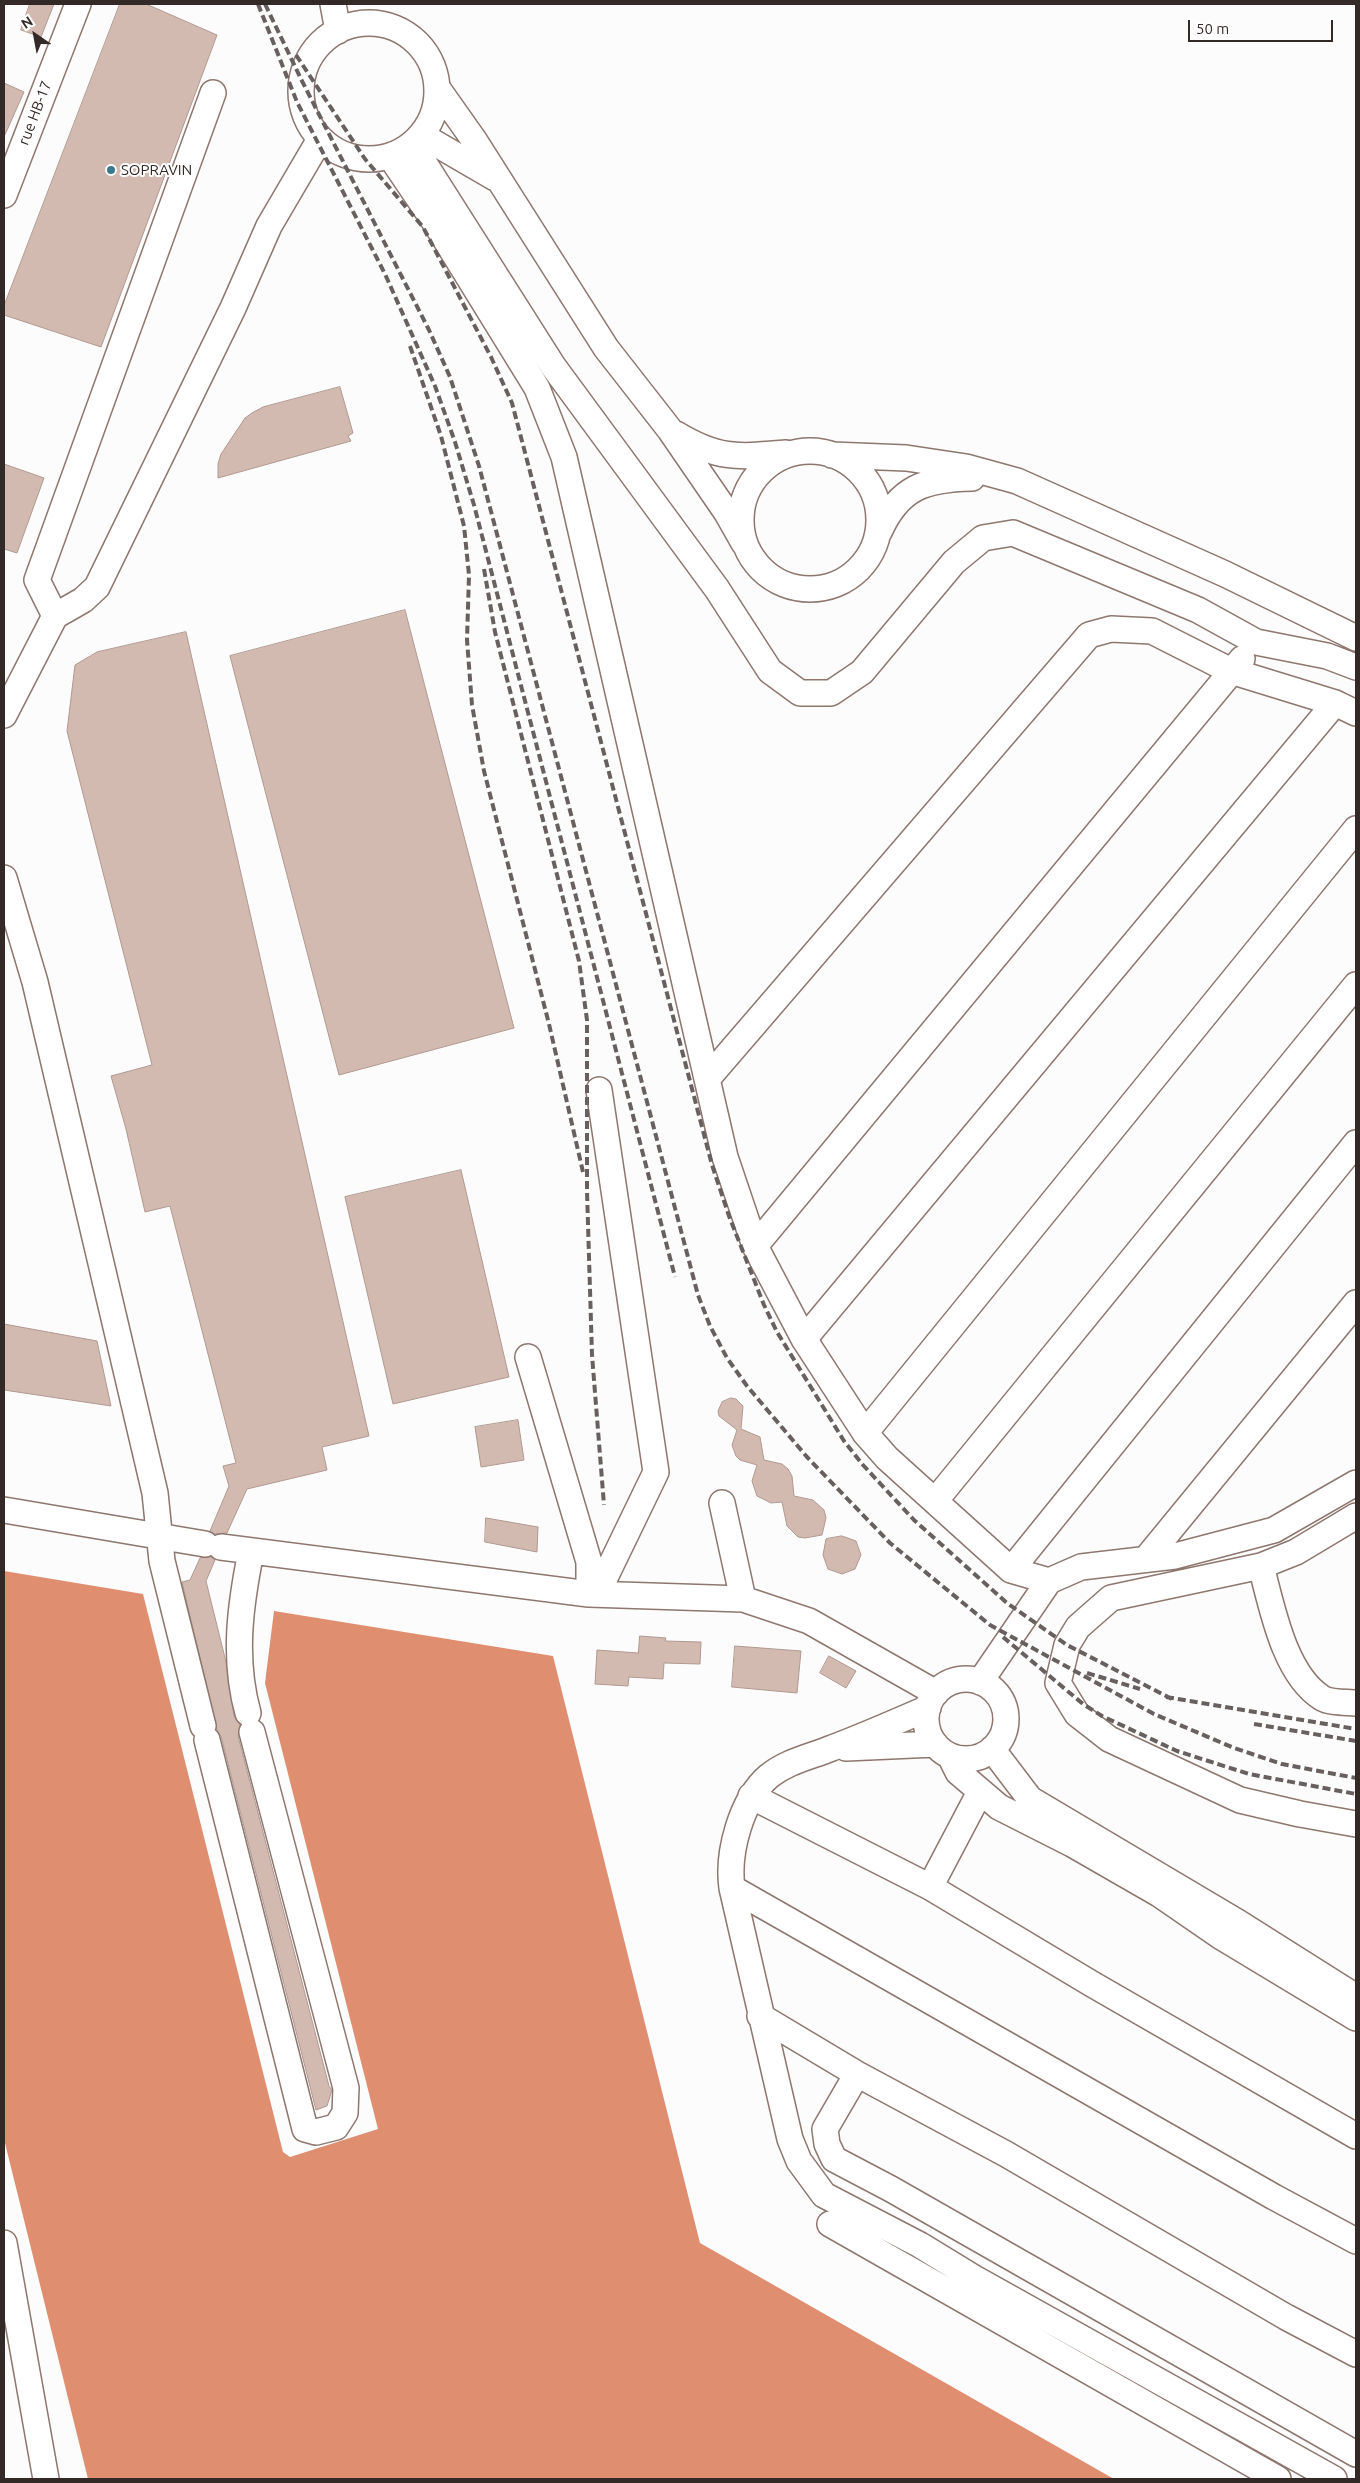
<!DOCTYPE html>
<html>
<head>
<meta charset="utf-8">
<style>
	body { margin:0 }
	#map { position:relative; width:1360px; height:2483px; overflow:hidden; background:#fcfcfc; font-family:Ubuntu,sans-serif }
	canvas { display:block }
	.frame { position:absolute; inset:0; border:5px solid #332a27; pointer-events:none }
	.north { position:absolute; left:10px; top:10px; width:50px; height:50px; -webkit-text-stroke:4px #fff; paint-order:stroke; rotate:327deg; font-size:14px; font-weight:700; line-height:20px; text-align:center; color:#332a27 }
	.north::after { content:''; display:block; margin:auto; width:18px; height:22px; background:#332a27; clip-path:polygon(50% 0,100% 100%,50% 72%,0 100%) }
	.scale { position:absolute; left:1188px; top:20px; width:145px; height:22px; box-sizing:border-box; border:2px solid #332a27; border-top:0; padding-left:6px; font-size:15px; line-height:18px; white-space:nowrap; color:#332a27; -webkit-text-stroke:4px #fff; paint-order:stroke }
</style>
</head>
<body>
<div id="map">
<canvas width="1360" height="2483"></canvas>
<div class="frame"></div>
<div class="north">N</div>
<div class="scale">50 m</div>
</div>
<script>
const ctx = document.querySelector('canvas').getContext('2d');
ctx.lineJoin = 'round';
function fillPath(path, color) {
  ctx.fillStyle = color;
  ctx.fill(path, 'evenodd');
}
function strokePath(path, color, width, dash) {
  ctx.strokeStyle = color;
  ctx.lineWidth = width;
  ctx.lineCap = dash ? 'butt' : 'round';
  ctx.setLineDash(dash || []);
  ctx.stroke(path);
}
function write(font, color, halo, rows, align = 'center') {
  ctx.font = font + ' Ubuntu,sans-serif';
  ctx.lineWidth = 4;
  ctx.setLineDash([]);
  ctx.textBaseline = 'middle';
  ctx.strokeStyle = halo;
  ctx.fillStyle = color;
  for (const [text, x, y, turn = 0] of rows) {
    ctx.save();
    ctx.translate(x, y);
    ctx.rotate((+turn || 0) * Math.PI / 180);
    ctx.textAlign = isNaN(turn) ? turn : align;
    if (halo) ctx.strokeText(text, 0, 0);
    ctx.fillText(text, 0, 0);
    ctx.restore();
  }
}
fillPath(new Path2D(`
	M4,1571L143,1594L283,2152L290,2157L378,2129L265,1683L274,1611L553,1656L700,2243L1114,2479H88L4,2139Z`), '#df8e70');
const building = new Path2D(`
	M30,4H54L41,37L21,30Z
	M120,4H146L217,35L101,347L4,315V306Z
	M4,83L24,92L4,137Z
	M340,387L353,433L348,436L351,441L218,478V464L221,454L245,418L252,413L263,407Z
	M4,464L44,478L17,553L4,549Z
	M405,610L514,1028L339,1075L230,656Z
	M186,632L369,1436L322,1447L327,1470L247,1489L227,1533L215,1534L210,1531L229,1486L223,1466L236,1463L170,1206L145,1212L126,1129L111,1076L152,1065L67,731L75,665L97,652Z
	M461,1170L509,1377L393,1404L345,1197Z
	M4,1324L97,1341L111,1406L4,1390Z
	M731,1398L736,1399L743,1406L741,1429L760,1437L764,1460L782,1464L788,1469L792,1476L794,1496L813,1500L824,1510L826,1518L822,1535L805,1538L798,1537L787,1526L782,1502L771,1503L757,1496L752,1481L757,1465L740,1460L736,1456L732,1445L737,1430L719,1416L718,1411L722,1402Z
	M518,1420L524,1460L481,1467L475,1427Z
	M486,1518L538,1527L537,1552L485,1542Z
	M842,1536L856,1541L861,1555L855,1569L842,1574L828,1569L823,1555L826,1539Z
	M211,1557L215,1560L206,1581L226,1662L234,1716L240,1725L238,1736L329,2086L332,2090L327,2106L316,2110L221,1736L217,1730L182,1582L190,1580L200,1558Z
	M640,1636L666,1638L665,1641L701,1642L700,1664L664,1663L663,1679L629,1677L628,1686L595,1684L597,1650L638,1653Z
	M735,1646L801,1651L797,1693L732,1687Z
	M829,1656L856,1671L846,1688L820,1673Z`);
fillPath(building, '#d2bab1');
strokePath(building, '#b09990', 1);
const minor = new Path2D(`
	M333,4L338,31
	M301 91a68 68 0 1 1 136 0a68 68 0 1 1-136 0Z
	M438,89L474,140L606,348L670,430L727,513L744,543
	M421,135L495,178
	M412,144L553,366L717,589L770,671L800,693H831L862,672L954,562L983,538L1013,533L1198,610L1256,642L1327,656L1356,667
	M390,156L434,221L537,388L564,457L725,1157L755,1246L804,1339L865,1433L887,1458L1011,1570L1049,1581L1081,1567L1175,1556L1274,1530L1356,1483
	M4,195L78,4
	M676,434C719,460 738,457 786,453
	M741 520a69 69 0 1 1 138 0a69 69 0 1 1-138 0Z
	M832,455L906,458L966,467L1017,481L1225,574L1356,638
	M879,532C899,487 925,479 972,478
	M55,616L37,580L213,93
	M4,715L55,616L83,600L97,587L233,308L269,226L320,139
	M4,878L35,982L155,1493L162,1561L203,1726
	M707,1079L1089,635L1111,629L1152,631L1231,671L1335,703L1356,713
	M755,1246L1242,659
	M804,1339L1335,703
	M528,1357L589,1562V1594
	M865,1433L1356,829
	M935,1501L1356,985
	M722,1503L743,1599
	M4,1510L205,1544
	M1356,1516L1296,1552L1261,1566L1111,1598L1078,1627L1067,1645L1058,1683L1077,1714L1109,1739L1240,1800L1300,1814L1356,1824
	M221,1547L589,1594L743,1599L809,1621L936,1693
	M1146,1559L1356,1303
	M1261,1566C1272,1607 1284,1674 1322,1698C1330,1703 1347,1702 1356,1703
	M1011,1570L1356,1143
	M597,1594L656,1472L599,1090
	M926 1719a40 40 0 1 1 80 0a40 40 0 1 1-80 0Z
	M980,1682L1049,1581
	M928,1708C896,1722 864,1736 832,1748C810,1757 788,1761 769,1776C741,1800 727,1853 732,1888L790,2139L799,2161L824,2195L920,2245L974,2278L1334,2479
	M248,1713C233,1659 240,1606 251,1552
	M207,1740L305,2129L316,2132L336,2127L345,2113L346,2088L252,1732
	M846,1748L935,1744
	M992,1749L1030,1799L1239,1923L1356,1997
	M950,1756L958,1772L999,1807L1072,1844L1159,1894L1220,1936L1356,2018
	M751,1796L930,1887L1092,1984L1356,2136
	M930,1887L980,1792
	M732,1888L1274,2197L1356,2241
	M760,2016L857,2074L1006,2154L1286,2317L1356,2354
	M857,2074L825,2129L827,2144L834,2159L891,2189L1356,2454
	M830,2224L1278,2479
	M4,2243L46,2479`);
strokePath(minor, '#8d776f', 28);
strokePath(minor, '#fff', 25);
strokePath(new Path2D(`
	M258,4L297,102L385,274L435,386L455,442L474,505L675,1277
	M265,4L302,81L429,330L450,377L479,466L698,1295L710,1326L727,1358L747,1386L807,1457L890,1543L990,1625L1154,1714L1234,1748L1282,1764L1356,1778
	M296,55L365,159L423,227L491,357L512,403L712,1165L729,1216L764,1305L777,1332L844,1441L863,1465L914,1520L1007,1603L1067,1645L1172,1699
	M410,346L441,436L464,526L469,575L467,640L472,705L484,771L549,1024L583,1172
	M484,569L495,632L579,961L587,1020V1191L592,1355L604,1505
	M1003,1637L1083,1704L1102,1716L1177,1751L1249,1774L1356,1794
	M1087,1673L1140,1689
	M1166,1697L1356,1729
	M1254,1724L1356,1741`), '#67605e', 4, [8, 4]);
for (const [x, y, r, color] of [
	[111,170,5,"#3a798d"]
]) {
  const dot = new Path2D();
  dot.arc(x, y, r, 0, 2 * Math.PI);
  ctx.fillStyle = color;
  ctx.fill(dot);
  strokePath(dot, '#fff', 2);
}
write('15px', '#332a27', '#fff', [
	["rue HB-17",35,113,-69]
]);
write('15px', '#332a27', '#fff', [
	["SOPRAVIN",121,170]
], 'left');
</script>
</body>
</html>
